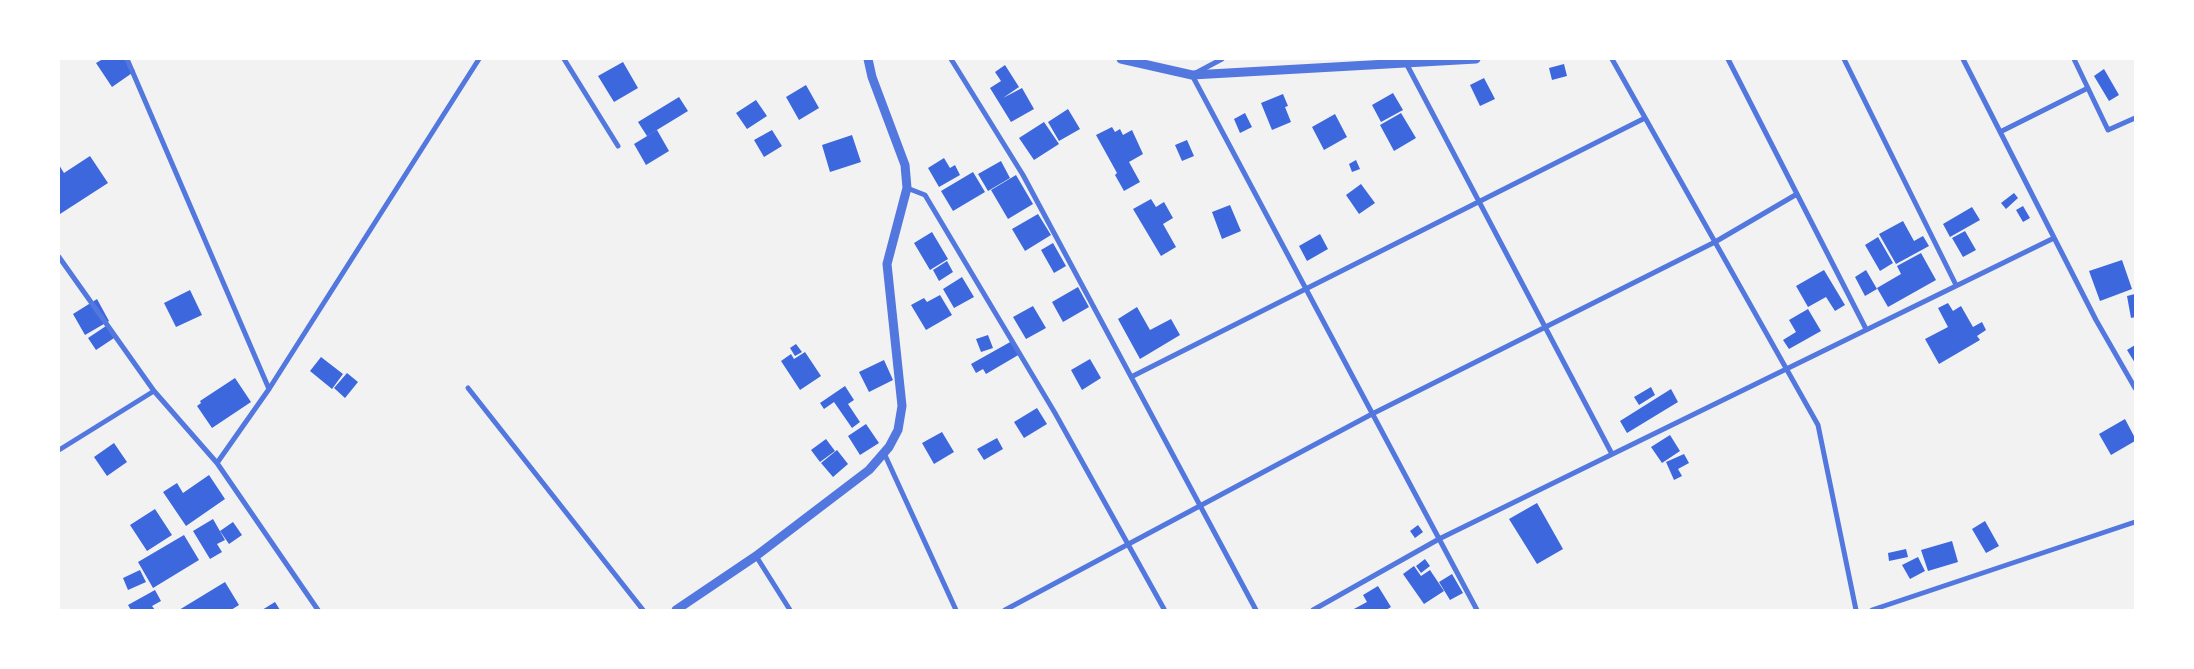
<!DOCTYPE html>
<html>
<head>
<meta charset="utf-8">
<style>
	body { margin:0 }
	#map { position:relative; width:2194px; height:669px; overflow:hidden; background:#f2f2f2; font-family:"Roboto Condensed",sans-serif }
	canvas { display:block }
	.frame { position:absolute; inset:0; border:60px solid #fff; pointer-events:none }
</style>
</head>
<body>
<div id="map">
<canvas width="2194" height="669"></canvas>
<div class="frame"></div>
</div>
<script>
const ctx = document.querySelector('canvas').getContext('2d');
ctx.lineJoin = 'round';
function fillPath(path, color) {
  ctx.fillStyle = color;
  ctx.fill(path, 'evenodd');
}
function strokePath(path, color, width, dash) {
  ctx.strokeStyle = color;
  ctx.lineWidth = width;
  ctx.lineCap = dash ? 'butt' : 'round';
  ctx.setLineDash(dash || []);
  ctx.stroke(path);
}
fillPath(new Path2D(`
	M103,59H127L135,71L112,87L96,63Z
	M623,62L638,88L614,102L598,76Z
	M1564,64L1567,76L1552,80L1549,68Z
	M1005,65L1019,87L1003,98L1022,88L1034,109L1011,122L990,88L1001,81L995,72Z
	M2104,69L2119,95L2109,101L2094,76Z
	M1484,78L1495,99L1480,106L1470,85Z
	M806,85L819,108L799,120L786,97Z
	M1393,93L1403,110L1381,122L1372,105Z
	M1283,94L1288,106L1285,107L1291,122L1272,130L1261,103Z
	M679,97L688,111L647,136L638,122Z
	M756,100L767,116L747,129L736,113Z
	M1068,109L1080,129L1059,141L1048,122Z
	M1245,113L1252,127L1240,133L1234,119Z
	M1401,113L1416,138L1394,151L1380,125Z
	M1335,114L1347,137L1324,150L1312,127Z
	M1044,122L1059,144L1034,160L1019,138Z
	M1112,127L1115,132L1120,129L1123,135L1132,130L1143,154L1129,162L1140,182L1124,191L1115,175L1117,173L1096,135Z
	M657,130L669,151L646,165L634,144Z
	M772,130L782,146L764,157L754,140Z
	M852,135L861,162L830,172L822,145Z
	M1187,140L1194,156L1182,161L1175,145Z
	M90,156L108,183L60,214L59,212V165L64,173Z
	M944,158L950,168L955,165L960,175L939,187L928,168Z
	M1356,160L1360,169L1352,172L1349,164Z
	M1001,161L1010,178L988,191L978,174Z
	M973,172L985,192L953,211L941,191Z
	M1016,175L1033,204L1008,219L991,190Z
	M1361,184L1375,203L1359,214L1346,195Z
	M2014,193L2018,198L2006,209L2001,203Z
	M1151,199L1156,207L1164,202L1173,218L1163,224L1176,247L1161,256L1133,209Z
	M1230,205L1241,231L1222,239L1212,212Z
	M2023,206L2030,218L2023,222L2016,210Z
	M1972,207L1980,220L1950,237L1943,224Z
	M1038,214L1051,235L1025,251L1012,229Z
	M1903,221L1914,241L1923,236L1929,246L1896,264L1879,234Z
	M1965,231L1976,250L1963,257L1952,238Z
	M932,232L948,259L930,270L914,243Z
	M1320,234L1328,249L1307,261L1299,246Z
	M1878,237L1893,263L1880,271L1865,245Z
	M1053,243L1066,266L1054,273L1041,250Z
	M1921,253L1936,280L1888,307L1877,288L1901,274L1897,266Z
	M2122,260L2132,289L2100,301L2089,271Z
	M947,261L953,272L939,281L933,270Z
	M1824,270L1845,305L1835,311L1826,297L1808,307L1796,286Z
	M1866,270L1877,289L1865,296L1855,277Z
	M962,277L974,297L954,308L943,289Z
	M1078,287L1089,307L1063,322L1052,302Z
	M190,290L202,315L176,327L164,303Z
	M2135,294V317L2131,318L2127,296Z
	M940,295L952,315L926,330L911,305L924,298L927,302Z
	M97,299L109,321L85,335L73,314Z
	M1948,303L1953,311L1961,306L1973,327L1982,322L1986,330L1977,336L1980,340L1939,364L1925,339L1948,327L1938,308Z
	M1033,306L1046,328L1026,339L1013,317Z
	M1137,307L1150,330L1171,319L1180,335L1140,359L1118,319Z
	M1808,309L1821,331L1789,349L1783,340L1796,332L1789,320Z
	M106,326L114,338L96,350L88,338Z
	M988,335L993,348L981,352L976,339Z
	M1012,341L1020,354L986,374L983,369L976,373L971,364Z
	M796,344L802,352L795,356L790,348Z
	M2135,345V363L2127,350Z
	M805,352L821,376L800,390L781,361L791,354L794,359Z
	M321,357L343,374L332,389L310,371Z
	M1090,359L1101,378L1082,390L1071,370Z
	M884,360L893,380L869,392L859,372Z
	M347,373L358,382L345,398L334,388Z
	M235,378L251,402L212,428L197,406L201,403L200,401Z
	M845,386L854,400L848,404L860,422L852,428L834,402L824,409L820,403Z
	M1651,387L1655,395L1639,405L1634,397Z
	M1671,389L1678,402L1627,433L1620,421Z
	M1037,408L1047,424L1024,438L1014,422Z
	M2125,419L2135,438V441L2111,455L2099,434Z
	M866,424L879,443L860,455L848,436Z
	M942,432L954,452L934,464L922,443Z
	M1670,435L1680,451L1662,463L1651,447Z
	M997,438L1003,449L984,460L977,449Z
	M826,439L835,451L820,462L811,450Z
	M114,443L127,462L107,476L94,457Z
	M837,450L848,464L833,477L821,463Z
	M1684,454L1689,463L1678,469L1682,476L1674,480L1666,462Z
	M209,475L225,499L186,526L163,492L177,483L183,493Z
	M1537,503L1563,549L1537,564L1509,519Z
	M155,509L172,535L147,551L130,525Z
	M213,519L225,540L217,544L222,552L210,559L193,531Z
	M1985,521L1999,546L1986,553L1972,529Z
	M233,522L242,535L229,544L220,531Z
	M1418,525L1423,532L1415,538L1410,531Z
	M184,535L199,560L153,588L138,562Z
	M1952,541L1958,562L1928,571L1921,550Z
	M1906,549L1908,557L1889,561L1888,553Z
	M1918,557L1925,571L1910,579L1902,565Z
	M1425,559L1430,566L1421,573L1416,566Z
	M1414,566L1421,576L1430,570L1444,591L1424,604L1403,574Z
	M140,570L146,582L128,590L123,578Z
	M1452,574L1463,593L1450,600L1439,582Z
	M225,582L239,605L231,610H179Z
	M1378,586L1391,607L1386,610H1352L1367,602L1363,595Z
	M155,590L161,601L152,606L155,610H131L128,605Z
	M275,602L280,610H262Z`), '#3d67dc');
strokePath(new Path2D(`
	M127,59L269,389
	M564,59L618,146
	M951,59L1023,175L1256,610
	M1222,59L1192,75L1477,610
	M1612,59L1818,425L1856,610
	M1728,59L1866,329
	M1844,59L1956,285
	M1963,59L2096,320L2135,388
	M2074,59L2108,130L2135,118
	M1406,63L1612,454
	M2000,132L2088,88
	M907,188L925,195L1055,413L1164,609
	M59,257L154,391L217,463L318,610
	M1131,377L1645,118
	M468,388L643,610
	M59,450L154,391
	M884,453L956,610
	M217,463L269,389L479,59
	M756,556L790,610
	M1005,610L1372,414L1715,242L1797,194
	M1313,610L1439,539L2054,238
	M1872,610L2135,522`), '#5277de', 5);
strokePath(new Path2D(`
	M1121,59L1192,75L1476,59
	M676,610L756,556L869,470L889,447L898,430L902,406L887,264L907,188L905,165L872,77L868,59`), '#5277de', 9);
</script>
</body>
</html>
